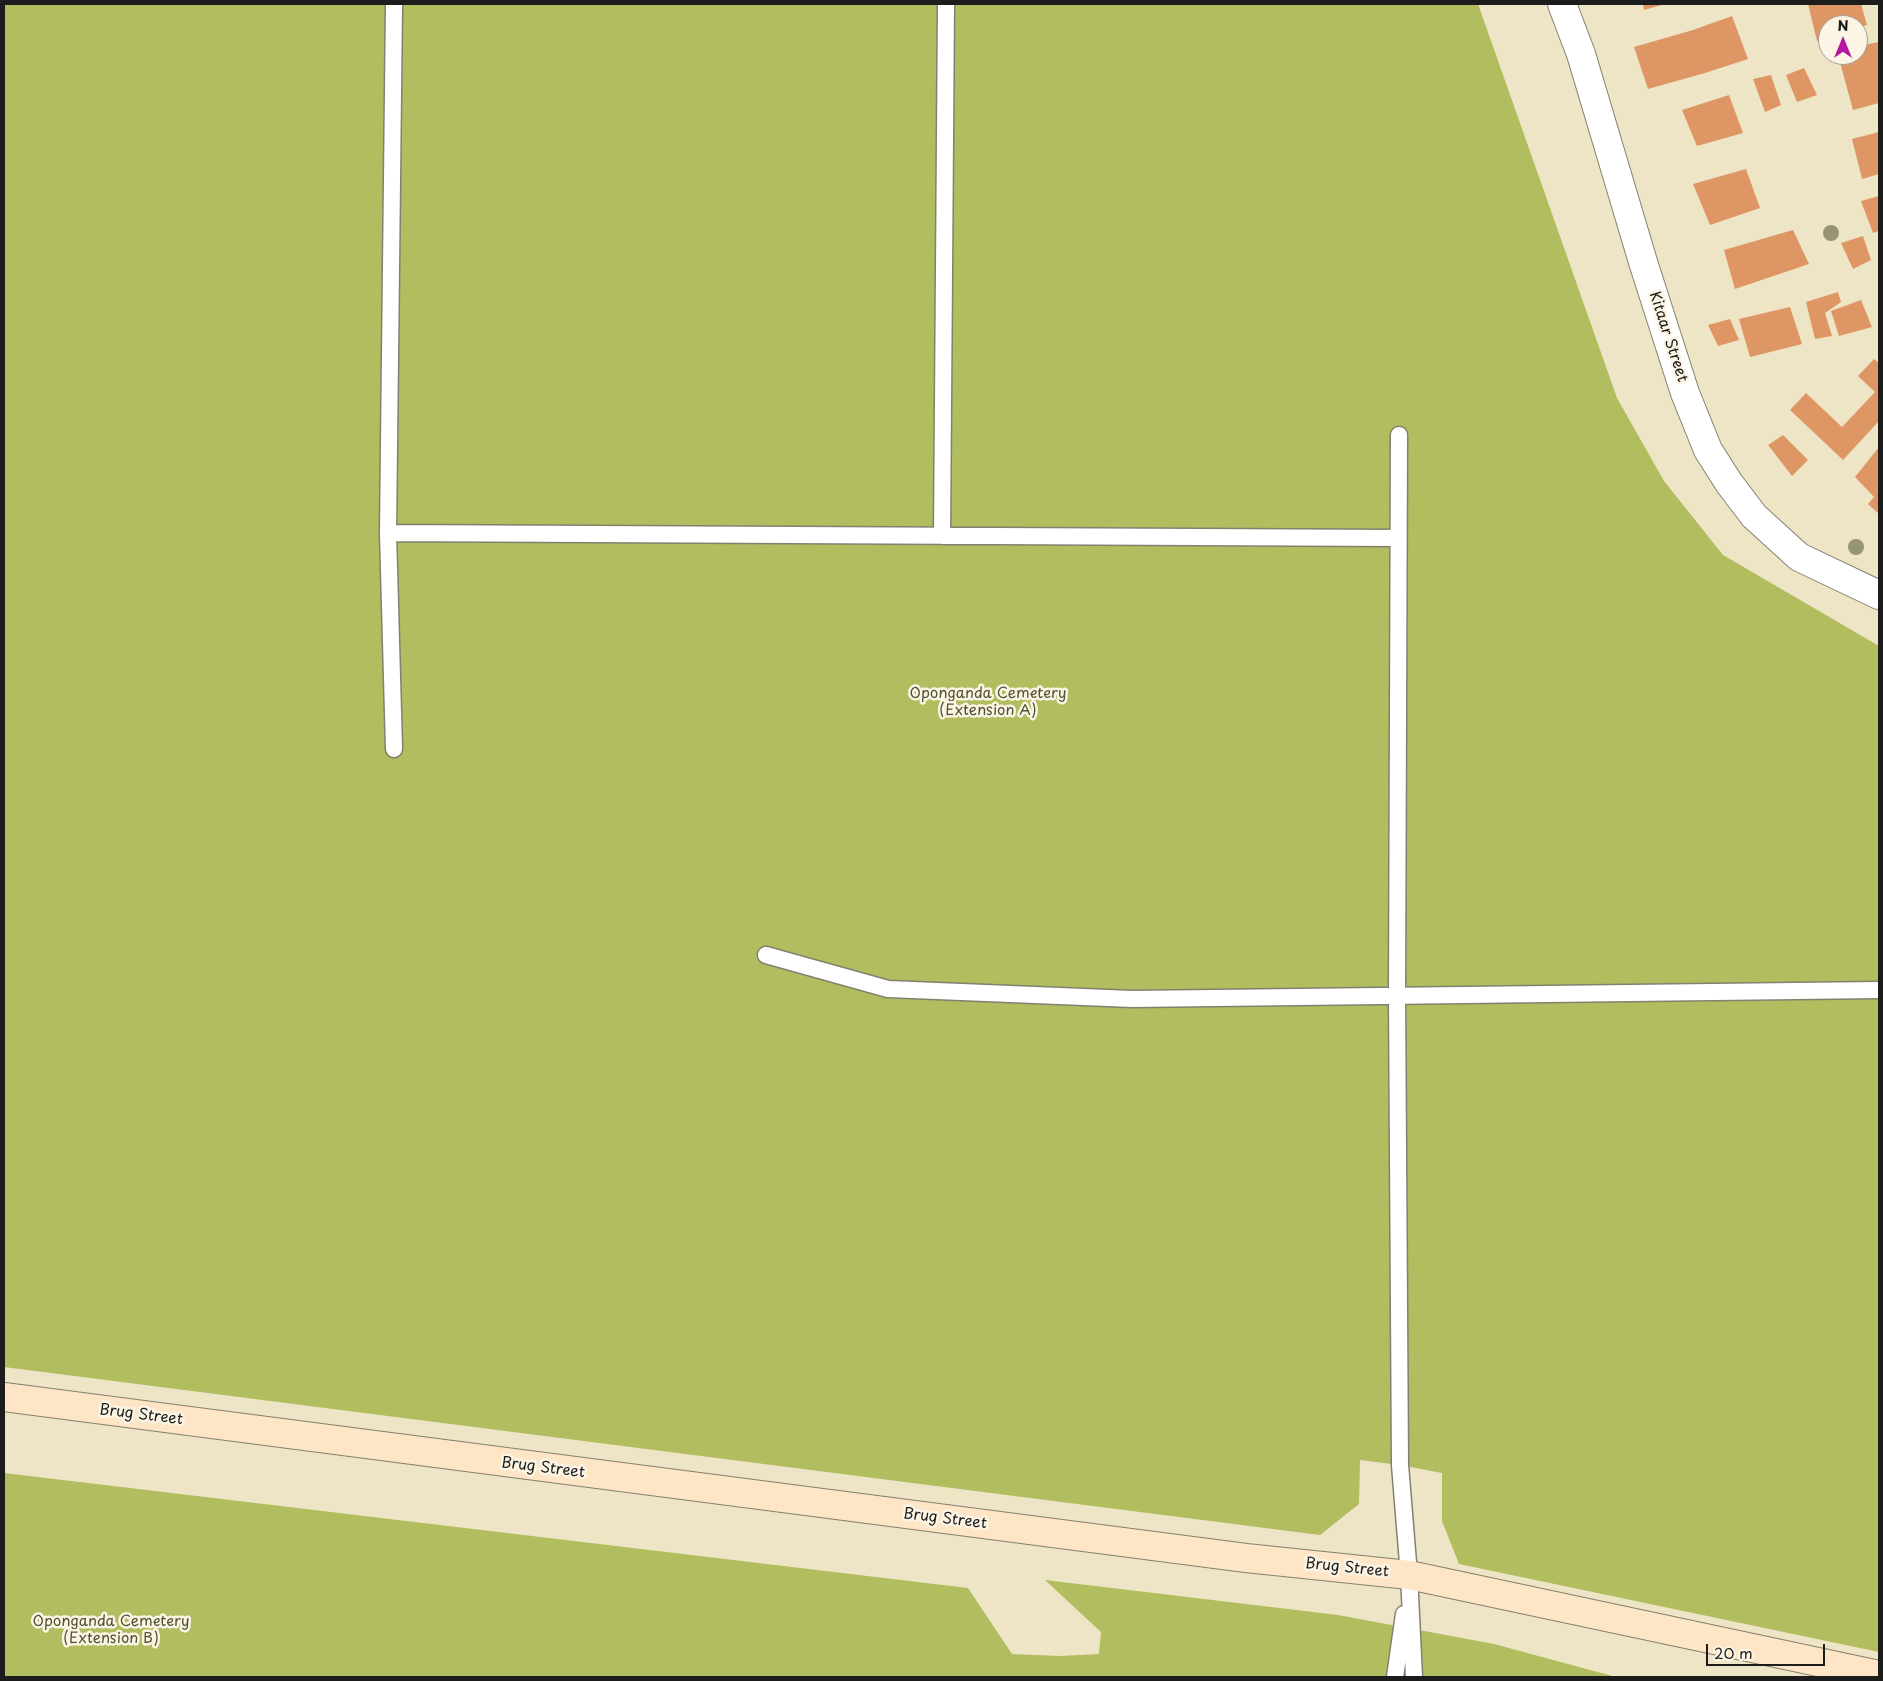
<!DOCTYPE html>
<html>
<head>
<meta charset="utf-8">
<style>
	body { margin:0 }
	#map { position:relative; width:1883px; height:1681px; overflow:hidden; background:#ede5c5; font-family:"Playpen Sans",sans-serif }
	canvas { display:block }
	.frame { position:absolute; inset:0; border:5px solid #1c1c1c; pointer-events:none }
	.north { position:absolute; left:1818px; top:15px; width:50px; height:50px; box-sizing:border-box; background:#fcf5e5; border:1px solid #a29e95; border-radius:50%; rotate:0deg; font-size:14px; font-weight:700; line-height:20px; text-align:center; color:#1c1c1c }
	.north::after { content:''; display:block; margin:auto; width:18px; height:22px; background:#b5179e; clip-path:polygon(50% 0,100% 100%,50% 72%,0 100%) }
	.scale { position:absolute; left:1706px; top:1644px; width:119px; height:22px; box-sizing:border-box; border:2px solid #1c1c1c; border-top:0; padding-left:6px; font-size:15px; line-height:18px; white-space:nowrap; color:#1c1c1c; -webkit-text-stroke:4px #fcf5e5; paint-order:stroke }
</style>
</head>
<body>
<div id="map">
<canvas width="1883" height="1681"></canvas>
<div class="frame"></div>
<div class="north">N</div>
<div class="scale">20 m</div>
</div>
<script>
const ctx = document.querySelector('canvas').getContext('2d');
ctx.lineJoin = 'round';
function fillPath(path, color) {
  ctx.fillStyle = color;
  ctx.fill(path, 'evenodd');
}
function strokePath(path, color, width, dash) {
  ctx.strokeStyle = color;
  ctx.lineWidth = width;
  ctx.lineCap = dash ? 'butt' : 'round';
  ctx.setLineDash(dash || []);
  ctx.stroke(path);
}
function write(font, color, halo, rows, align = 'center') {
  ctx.font = font + ' "Playpen Sans",sans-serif';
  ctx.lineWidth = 5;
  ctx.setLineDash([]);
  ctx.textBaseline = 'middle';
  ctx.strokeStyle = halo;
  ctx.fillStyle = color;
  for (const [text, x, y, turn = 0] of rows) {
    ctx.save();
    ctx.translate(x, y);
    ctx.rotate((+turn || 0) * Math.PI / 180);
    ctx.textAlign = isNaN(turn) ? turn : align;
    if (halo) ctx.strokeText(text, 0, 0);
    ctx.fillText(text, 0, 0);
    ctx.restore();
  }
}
fillPath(new Path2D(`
	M4,4H1478L1617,398L1664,481L1723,555L1879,646V1652L1459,1564L1442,1521V1473L1400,1465L1360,1460L1359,1504L1320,1535L4,1367Z
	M4,1473L968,1588L1012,1654L1060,1656L1099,1654L1101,1632L1045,1580L1338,1615L1494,1644L1616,1677H4Z`), '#b1bd5e');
fillPath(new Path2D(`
	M1643,4H1665L1644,10Z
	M1808,4H1861L1867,25L1858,28V25H1828V37L1817,41Z
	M1732,16L1748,59L1705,73L1648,89L1634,47L1693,30Z
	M1879,42V103L1853,110L1838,55H1858V46Z
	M1804,68L1817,95L1797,102L1786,75Z
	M1771,75L1781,105L1765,112L1753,79Z
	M1729,95L1743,133L1697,146L1682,110Z
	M1879,132V174L1862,179L1852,139Z
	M1746,169L1760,208L1710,225L1693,184Z
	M1879,196V231L1873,233L1861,201Z
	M1793,230L1809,264L1735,289L1724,250Z
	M1863,236L1871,260L1853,269L1841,243Z
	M1838,292L1841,302L1825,313L1832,336L1815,339L1806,302Z
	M1861,300L1872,327L1839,336L1831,311Z
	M1790,307L1802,344L1750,357L1739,319Z
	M1730,319L1739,340L1718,346L1708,325Z
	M1874,359L1879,363V421L1843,460L1790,410L1806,393L1842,427L1875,392L1858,376Z
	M1783,435L1808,460L1792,476L1768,445Z
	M1879,447V514L1868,504L1874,497L1855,477Z`), '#de9764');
const lane = new Path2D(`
	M394,4L388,533L394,749
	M1399,435L1397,995L1400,1465L1409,1575L1414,1677
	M388,533L1398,538
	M942,536L946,4
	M766,955L888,989L1132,999L1879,990
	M1395,1677L1404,1614`);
const street = new Path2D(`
	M1562,4L1581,54L1643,262L1685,393L1708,450L1729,483L1754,516L1799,557L1879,595`);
const secondary = new Path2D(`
	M4,1397L1246,1558L1409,1575L1879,1675`);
strokePath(lane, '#848070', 19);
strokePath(street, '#848070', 30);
strokePath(secondary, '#848070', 30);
strokePath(lane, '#fff', 16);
strokePath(street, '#fff', 28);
strokePath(secondary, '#fde5c5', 28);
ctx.fillStyle = '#979575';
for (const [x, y] of [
	[1831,233],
	[1856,547]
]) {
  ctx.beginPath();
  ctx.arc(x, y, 8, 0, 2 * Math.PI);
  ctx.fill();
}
write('15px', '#1c1c1c', '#fcf5e5', [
	["Kitaar Street",1668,337,72],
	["Brug Street",141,1415,7],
	["Brug Street",543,1468,7],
	["Brug Street",945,1519,7],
	["Brug Street",1347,1568,6]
]);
write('15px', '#505433', '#fcf5e5', [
	["Oponganda Cemetery",988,694],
	["(Extension A)",988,711],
	["Oponganda Cemetery",111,1622],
	["(Extension B)",111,1639]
]);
</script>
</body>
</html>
